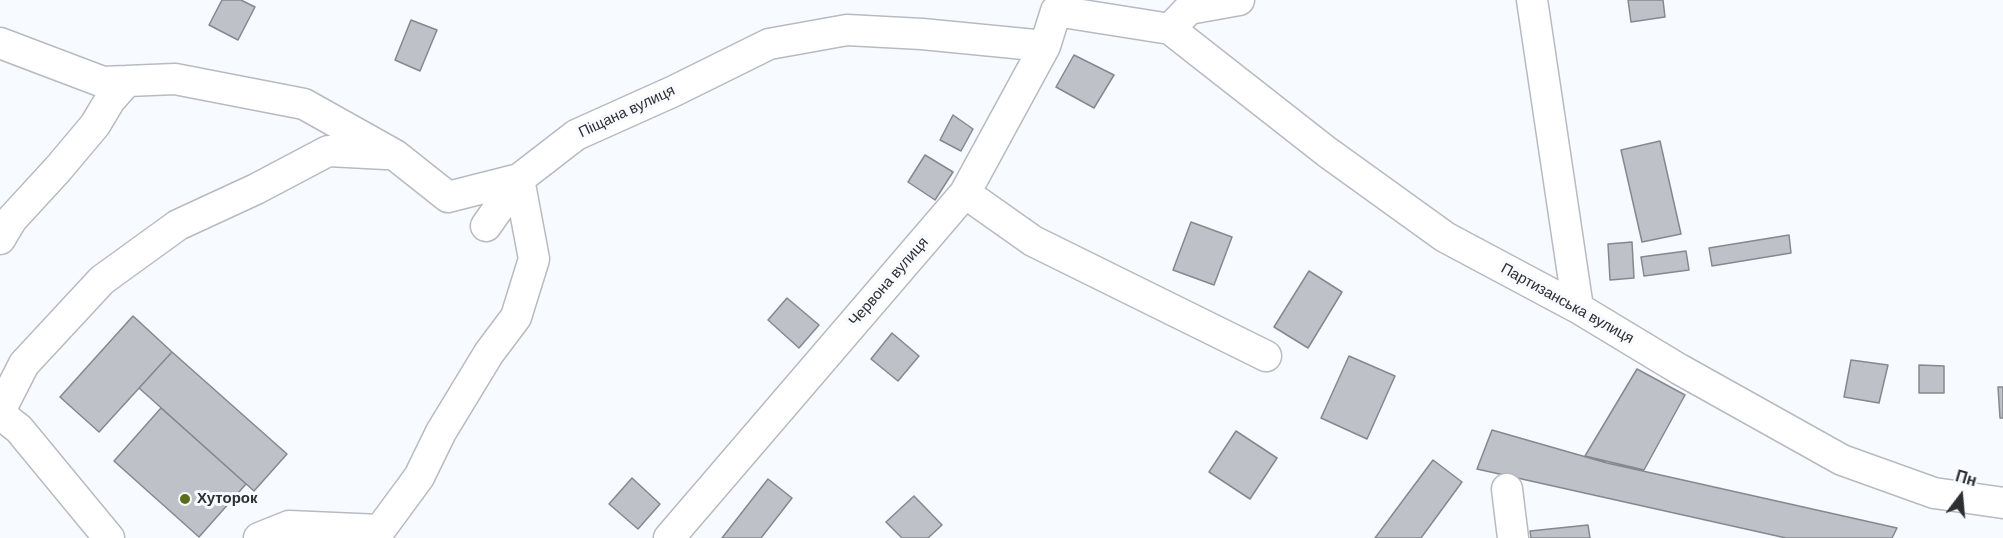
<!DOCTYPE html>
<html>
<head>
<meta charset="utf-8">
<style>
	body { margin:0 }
	#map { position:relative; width:2003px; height:538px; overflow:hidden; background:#f7faff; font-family:"DM Sans",sans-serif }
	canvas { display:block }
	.north { position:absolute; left:1931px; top:466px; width:60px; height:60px; -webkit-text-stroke:4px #f7faff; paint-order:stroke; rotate:16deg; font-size:16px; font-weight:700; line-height:24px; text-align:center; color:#2e2f32 }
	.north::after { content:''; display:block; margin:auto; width:21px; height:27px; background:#2e2f32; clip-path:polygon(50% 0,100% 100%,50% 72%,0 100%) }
</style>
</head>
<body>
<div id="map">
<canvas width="2003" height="538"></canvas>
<div class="north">Пн</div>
</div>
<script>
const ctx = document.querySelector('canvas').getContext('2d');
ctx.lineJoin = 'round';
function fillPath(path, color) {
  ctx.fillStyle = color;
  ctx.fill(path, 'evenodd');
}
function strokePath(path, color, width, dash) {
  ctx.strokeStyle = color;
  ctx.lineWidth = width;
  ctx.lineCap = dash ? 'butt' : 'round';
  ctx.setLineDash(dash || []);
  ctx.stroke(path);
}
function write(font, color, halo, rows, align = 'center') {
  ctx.font = font + ' "DM Sans",sans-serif';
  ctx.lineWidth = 6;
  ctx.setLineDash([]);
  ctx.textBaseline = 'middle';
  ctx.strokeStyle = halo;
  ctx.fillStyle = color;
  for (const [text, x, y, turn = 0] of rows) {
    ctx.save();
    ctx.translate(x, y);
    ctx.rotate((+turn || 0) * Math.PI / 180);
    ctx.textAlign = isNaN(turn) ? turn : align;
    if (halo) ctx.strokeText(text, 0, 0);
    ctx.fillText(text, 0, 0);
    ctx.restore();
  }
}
const building = new Path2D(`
	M222,0H241L255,7L238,40L209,25Z
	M1628,0H1663L1665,17L1631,22Z
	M411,20L437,30L420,71L395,60Z
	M1074,55L1114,75L1094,108L1056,87Z
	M953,115L973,129L961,151L940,140Z
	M1660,141L1681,234L1642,242L1621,150Z
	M925,155L953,172L935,200L908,182Z
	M1191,222L1232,237L1214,285L1173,270Z
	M1789,235L1791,253L1712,266L1709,248Z
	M1632,242L1634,278L1610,280L1608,244Z
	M1686,251L1689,270L1644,276L1641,257Z
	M1309,271L1342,292L1308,348L1274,327Z
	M787,298L819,325L799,348L768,320Z
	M133,316L172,352L99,432L60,397Z
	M892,333L919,356L898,381L871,359Z
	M172,352L287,454L254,491L139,388Z
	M1349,356L1395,376L1367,439L1321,418Z
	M1851,360L1888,365L1879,403L1844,397Z
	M1919,365L1944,366V393H1919Z
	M1637,369L1685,395L1644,470L1585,456Z
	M1998,387H2003V418H2000Z
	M161,408L246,484L199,537L114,461Z
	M1492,430L1607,463L1897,528L1892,538H1786L1477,469Z
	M1236,431L1277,458L1250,499L1209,472Z
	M1433,460L1462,482L1421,538H1375Z
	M632,478L660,504L638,529L609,504Z
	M768,479L792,498L761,538H722Z
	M914,496L942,525L928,538H902L886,522Z
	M1588,525L1590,538H1531L1530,531Z`);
fillPath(building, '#bec2c8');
strokePath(building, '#85888e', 1.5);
const minor = new Path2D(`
	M1532,0L1578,308
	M1056,11L1170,29L1189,9L1239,0
	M1170,29L1327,152L1445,237L1578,308L1679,369L1842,460L1934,493L2003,503
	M0,43L103,82L175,79L304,104L395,155L448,197L519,179L576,135L674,91L769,44L847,30L922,34L1045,46
	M965,193L1033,241L1266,356
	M0,239L12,219L58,169L95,125L110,100L127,81
	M0,411L24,364L102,280L178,225L256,189L328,151L386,154
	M0,414L19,429L109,538
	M1507,489L1513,538
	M259,538L289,526L380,530L419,477L441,432L489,353L516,317L534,259L519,179L486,226
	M669,538L965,193L1045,46L1056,11L1067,0`);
strokePath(minor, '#b7bbc1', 33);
strokePath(minor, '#fff', 30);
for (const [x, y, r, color] of [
	[185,499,6,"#5a6d1b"]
]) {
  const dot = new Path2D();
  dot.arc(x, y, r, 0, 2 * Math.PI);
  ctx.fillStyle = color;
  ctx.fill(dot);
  strokePath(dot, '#f7faff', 2);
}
write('15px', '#2e2f32', '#f7faff', [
	["Піщана вулиця",627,112,-25],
	["Червона вулиця",889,282,-49],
	["Партизанська вулиця",1567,304,29]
]);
write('bold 15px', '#2e2f32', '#f7faff', [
	["Хуторок",197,499]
], 'left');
</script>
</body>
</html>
